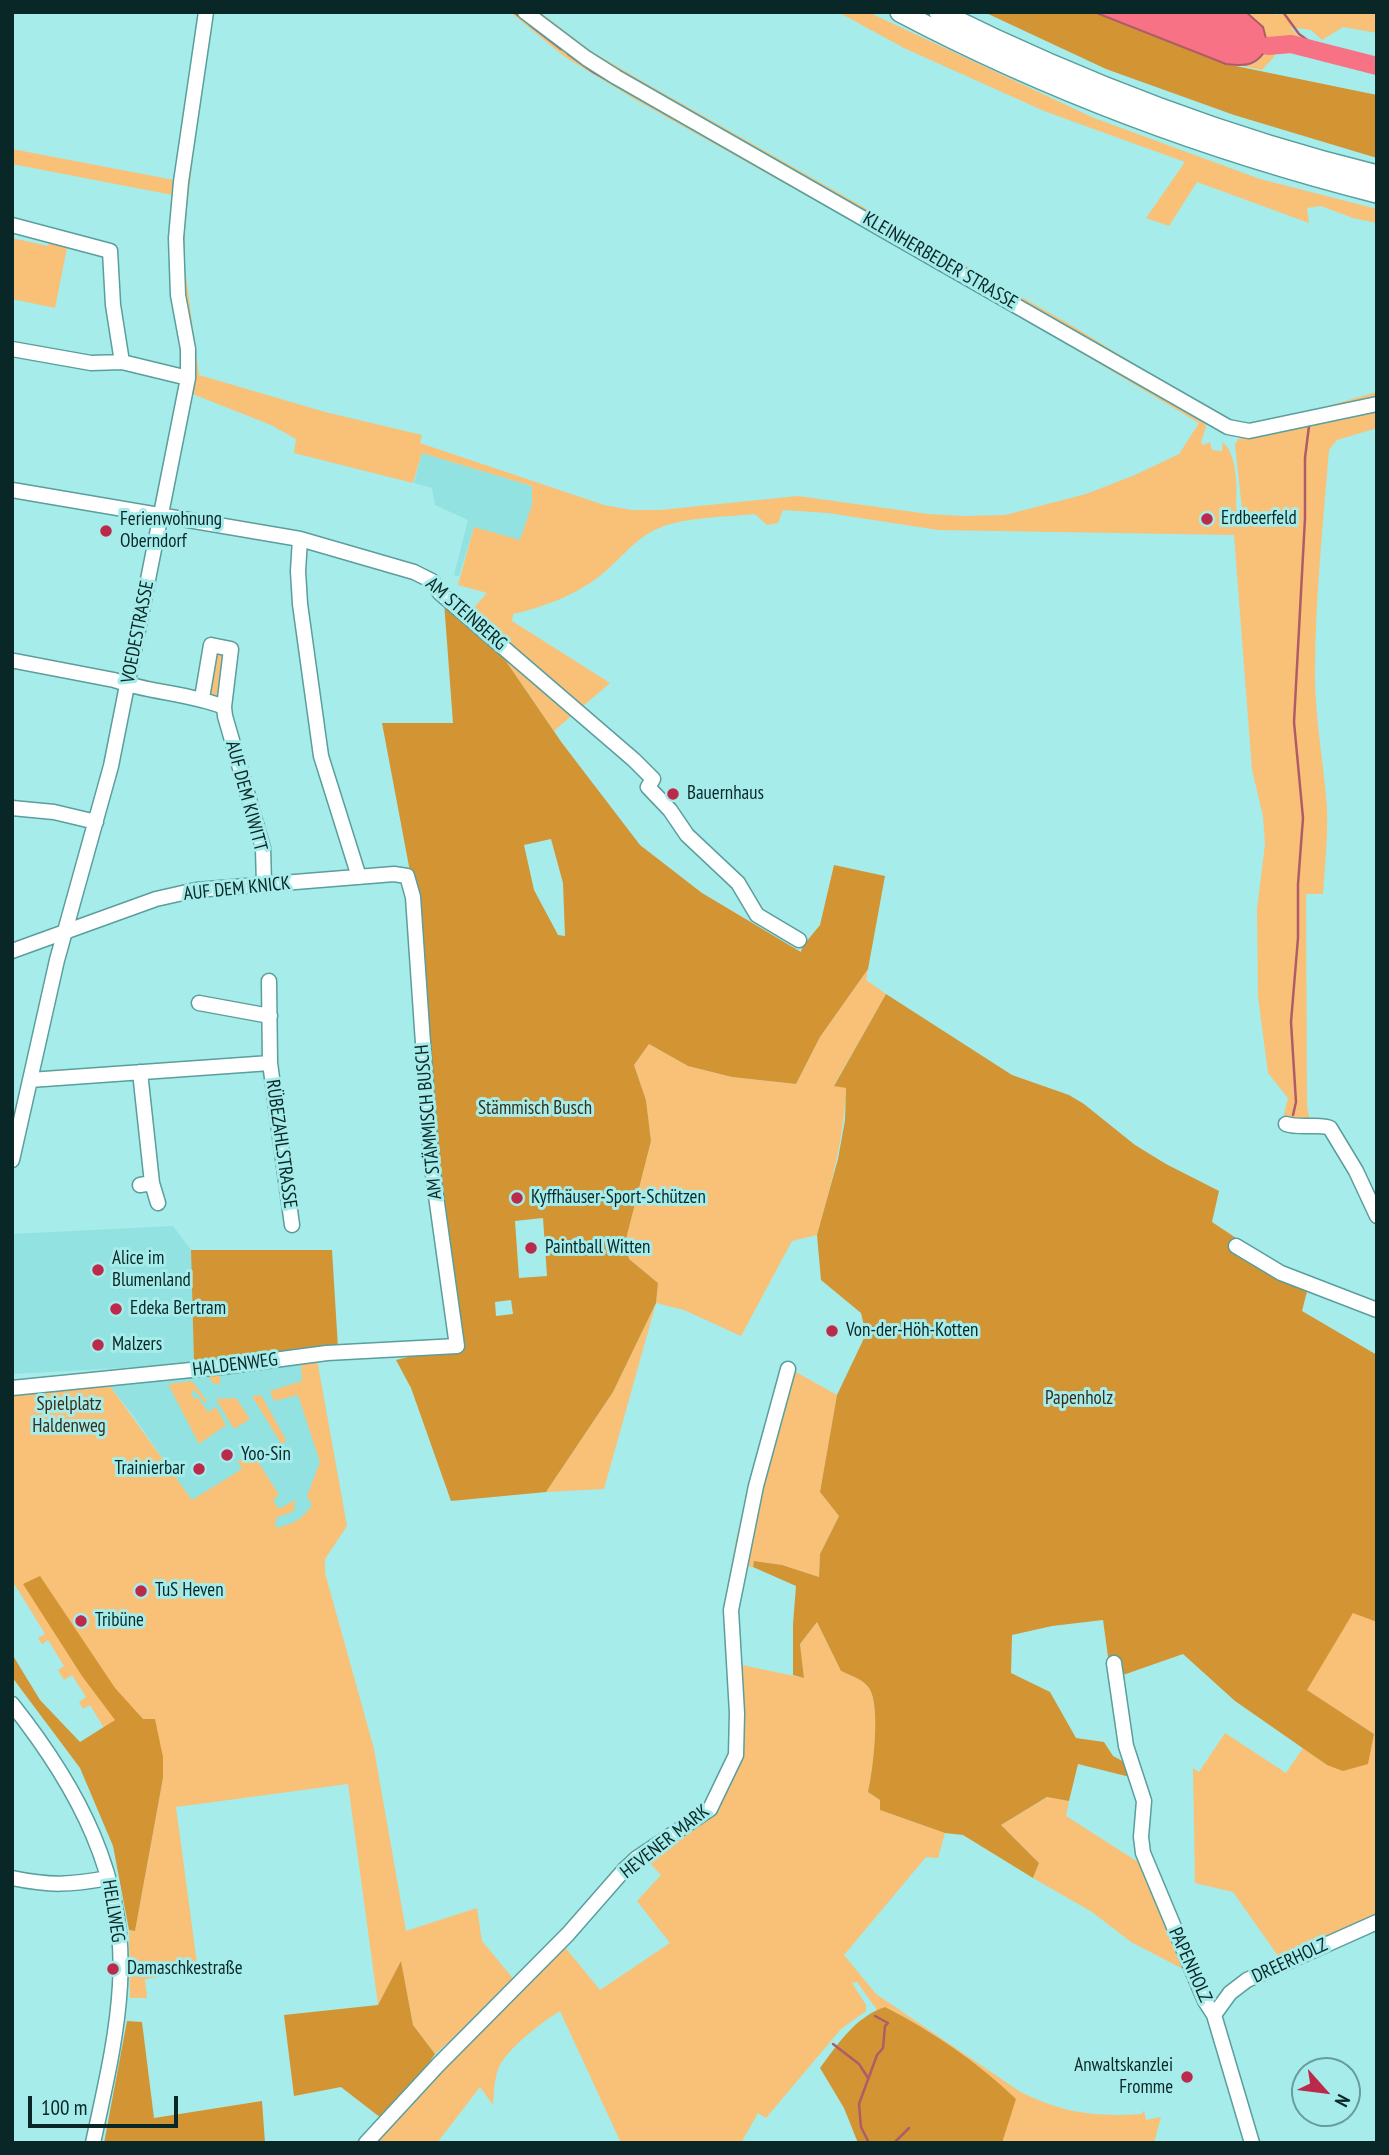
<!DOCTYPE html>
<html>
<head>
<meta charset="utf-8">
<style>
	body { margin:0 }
	#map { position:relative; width:1389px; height:2155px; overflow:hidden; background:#a6ecea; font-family:"PT Sans Narrow",sans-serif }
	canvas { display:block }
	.frame { position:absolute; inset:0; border:14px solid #0a2727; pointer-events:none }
	.north { position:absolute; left:1291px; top:2057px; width:70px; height:70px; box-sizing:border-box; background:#a6ecea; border:2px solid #689d9c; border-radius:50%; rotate:118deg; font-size:19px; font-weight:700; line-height:28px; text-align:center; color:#0a2727 }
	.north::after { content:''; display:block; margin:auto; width:24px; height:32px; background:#bb2a4b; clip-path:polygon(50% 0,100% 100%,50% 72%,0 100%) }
	.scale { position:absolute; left:28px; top:2096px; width:150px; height:32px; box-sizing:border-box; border:4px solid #0a2727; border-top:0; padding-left:9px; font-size:21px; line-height:24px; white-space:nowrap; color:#0a2727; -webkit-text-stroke:5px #a6ecea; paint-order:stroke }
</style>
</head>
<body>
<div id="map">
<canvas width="1389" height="2155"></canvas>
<div class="frame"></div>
<div class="north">N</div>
<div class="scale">100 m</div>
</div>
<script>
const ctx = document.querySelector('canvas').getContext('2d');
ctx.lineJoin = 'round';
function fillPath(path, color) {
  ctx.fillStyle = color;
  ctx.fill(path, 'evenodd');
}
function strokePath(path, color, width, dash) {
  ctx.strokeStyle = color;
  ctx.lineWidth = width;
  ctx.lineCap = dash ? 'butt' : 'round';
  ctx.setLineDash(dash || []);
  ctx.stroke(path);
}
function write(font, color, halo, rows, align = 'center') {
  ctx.font = font + ' "PT Sans Narrow",sans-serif';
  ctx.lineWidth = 6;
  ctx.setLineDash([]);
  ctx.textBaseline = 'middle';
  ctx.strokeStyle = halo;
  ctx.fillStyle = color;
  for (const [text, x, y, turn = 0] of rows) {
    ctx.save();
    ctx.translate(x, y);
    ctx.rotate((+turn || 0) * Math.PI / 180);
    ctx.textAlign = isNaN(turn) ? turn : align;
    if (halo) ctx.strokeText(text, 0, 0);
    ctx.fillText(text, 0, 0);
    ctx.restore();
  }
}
fillPath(new Path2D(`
	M422,453L538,488L520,541L474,527L459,576L454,575L468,520L435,505L432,488L414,483Z
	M173,1226L191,1250L194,1364L12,1374V1234Z
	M317,1360L347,1526L248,1583L132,1414L110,1386Z`), '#91e2e0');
fillPath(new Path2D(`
	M199,12H211L185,224V268L199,375L325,412L422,435L420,443L604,505L632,510H660L798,496L928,514L964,516L1005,515L1086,494L1135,475L1179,454L1199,423L999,304L636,100L565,57L510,12H540L591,51L642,81L1076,328L1208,409L1203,419L1206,427L1201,442L1203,445L1210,442L1212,450L1222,451L1223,442C1238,456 1237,490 1236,509H1242L1235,445L1238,439L1323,421L1331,405L1377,392V428L1337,440L1329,450C1323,525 1315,600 1315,675C1315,720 1324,764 1327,808C1328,837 1325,865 1323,894H1306L1307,1106L1310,1122L1288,1120L1284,1114L1288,1098L1268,1073L1258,997L1257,909L1265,844L1263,816L1252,770L1234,535L938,530L828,513L783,510L778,523L767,525L755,514C726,517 685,517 659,528C635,538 621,559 601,575C576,595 544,607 513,614L512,621L610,683L554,731L499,651L464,619L487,593L458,585L474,527L520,540L532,505V486L422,453L413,483L294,453L296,439L271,425L190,393L183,292V197L12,164V149L174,180Z
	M838,12H868L1094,118L1260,179L1377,209V223L1353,218L1321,206L1307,208L1309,223L1197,182L1169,226L1146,218L1185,162L1044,111L904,48Z
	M1246,12H1271L1277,15L1283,12H1377V33L1343,27L1322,40L1311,30L1290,27L1304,42L1280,39L1274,57L1262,70L1243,66L1255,63L1261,58L1263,27Z
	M12,238L48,246L50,238L68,243L55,308L12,299Z
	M214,653L226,654L219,697L209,696Z
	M868,969L866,980L886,994L834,1085L846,1087C844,1139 831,1185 817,1235L792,1241L741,1336L684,1310L656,1303L604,1489L546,1492L613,1392L656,1303L658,1283L629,1259L625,1242L651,1141L646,1100L634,1065L649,1044L688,1066L732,1077L796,1084L820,1037Z
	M317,1360L347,1526L325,1559V1573L374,1749L406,1931L477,1908L482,1941L516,1982L435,2054L413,2025L401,1962L378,2005L348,1784L176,1807L198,1971L145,1979L147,1998H130L129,1930L135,1931L163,1778V1761L115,1720L104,1728L90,1705L83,1709L79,1702L86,1697L72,1675L64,1680L58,1670L64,1666L48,1640L42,1644L38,1638L45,1634L15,1585L12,1586V1395L110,1386L192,1500L242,1469L238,1462L252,1452L279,1495L273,1500L279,1509L295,1500L294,1511L276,1518L275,1528C293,1524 302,1520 312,1505L307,1496L320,1462L298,1395L274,1401L270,1391L302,1381L301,1364L220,1374V1384H214L206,1374Z
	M785,1362L794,1371L837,1395L820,1492L839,1516L820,1554L819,1577L782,1565L755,1561L753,1567L746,1566L742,1585L733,1584C728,1612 730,1636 732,1663L804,1678L800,1644L817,1622L841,1671C851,1676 863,1679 869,1688C881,1705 873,1771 868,1792L880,1800V1810L945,1833L938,1858L926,1857L844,1955L876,1994L1019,2091C1062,2113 1095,2117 1142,2114L1144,2110L1146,2120L1161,2117L1154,2143H1002L1015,2099C978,2062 932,2031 885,2007L877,2010L857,1982L852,1983L866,2005V2011L841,2029L766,2118L758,2113L741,2143H621L560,2011C542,2022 507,2049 499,2067C494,2079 494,2092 493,2105L480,2087L437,2143H371L421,2088L564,1946L600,1990L670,1943L637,1901L661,1875L645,1858L630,1870L617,1885L634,1865L630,1860L711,1804L720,1812L718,1807L740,1756L731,1746L733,1696L730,1695L725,1630L726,1594L737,1535Z
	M192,1381L207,1401L205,1403L194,1390L191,1393L195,1399L198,1398L208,1412L216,1407L226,1425L199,1444L168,1384Z
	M261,1395L286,1440L282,1445L252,1396Z
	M236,1398L250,1419L234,1429L216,1399Z
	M1353,1612L1377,1622V1917L1281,1960L1233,1892L1195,1883L1193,1768L1199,1772L1225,1733L1286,1773L1303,1748L1327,1765L1374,1734L1306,1690Z
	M1048,1797L1069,1801L1066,1816L1146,1867L1201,1999H1195L1183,1969L1131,1942L1092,1912L1033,1878L1039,1863L1001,1825Z`), '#f8c177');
fillPath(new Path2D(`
	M984,12H1094L1226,64L1377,95V158L1234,115L1106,69Z
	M444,602L499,651L562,743L640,845L702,893L801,952L802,947L820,925L834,865L885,876L868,969L820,1037L796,1084L732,1077L688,1066L649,1044L634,1065L646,1100L651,1141L625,1243L629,1259L658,1283L656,1303L613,1392L546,1492L451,1501L411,1388L396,1360L460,1344L429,1119L414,893L382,723H453ZM551,839L563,883L565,936L558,935L534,890L524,845ZM543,1218L547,1276L519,1278L515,1221ZM511,1300L513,1314L496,1316L495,1302Z
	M886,994L1012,1075L1069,1095L1084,1104L1135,1145L1166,1164L1219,1191L1212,1222L1281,1268L1310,1280L1302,1311L1377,1355V1622L1353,1613L1307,1690L1374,1734L1368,1764L1343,1771L1327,1765L1235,1701L1183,1654L1123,1675L1109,1664L1103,1620L1052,1626L1012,1635L1011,1673L1050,1692L1076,1738L1104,1742L1113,1756L1128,1764L1130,1777L1078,1764L1069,1801L1047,1797L1001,1825L1039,1863L1033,1878L963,1835L945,1833L880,1810V1800L868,1792C873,1771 881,1705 869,1688C863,1679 851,1676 841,1671L817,1622L800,1644L804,1678L793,1675V1624L796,1586L753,1567L754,1561L782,1565L819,1577L820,1554L839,1516L820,1492L837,1395L866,1334L861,1313L821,1280L817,1235L838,1159L845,1120L846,1088L834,1086Z
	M191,1250H332L338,1348L194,1364Z
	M40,1576L115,1688L143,1719H155L163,1757V1778L135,1931L129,1930L113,1846L80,1768L12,1677V1654L40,1700L80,1742L115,1720L82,1676L23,1584Z
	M401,1961L413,2025L435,2054L416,2082L381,2118L341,2087L294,2096L284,2015L378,2005Z
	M885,2007C932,2031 978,2062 1016,2099L1002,2143H858L844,2108L820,2068C838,2044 855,2017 885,2007Z
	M127,2021L142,2022L154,2118L262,2101L265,2143H104Z`), '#d39434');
const water = new Path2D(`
	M1094,12H1246L1263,27L1268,46C1258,65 1247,67 1226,64Z`);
fillPath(water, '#f77284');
strokePath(water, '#b05c68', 2);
strokePath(new Path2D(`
	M514,12L522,18
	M1283,12L1299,34L1321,50
	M530,25L561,49
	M568,54L593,72L670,116
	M1293,1115L1296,1102L1291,1022L1298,938V884L1303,818L1294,722L1305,518V458L1309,426
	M833,2044L859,2064L868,2078
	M869,2143L861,2127L859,2104L877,2055L883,2048L885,2026L888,2023L875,2016
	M894,2143L909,2128`), '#b05c68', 2.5);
strokePath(new Path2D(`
	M1268,46L1291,44L1377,66`), '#f77284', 18);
const minor = new Path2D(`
	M525,12L586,58L616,77L1228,427L1249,431L1377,404
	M12,225L110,251L113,305L122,362L91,363L12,349
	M122,362L188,378
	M12,490L300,539L414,572L432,581L440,593L634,760L653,779L648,787L670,810L687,835L738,883L757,915L799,940
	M300,539L298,571L300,604L321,756L359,877
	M15,661L114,680C150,693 189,693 224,707
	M202,698L211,645L231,649L224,707L225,716L263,848L264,885
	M12,808L54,812L96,822
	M12,951L156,899L196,890L394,874L407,876L413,897L431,1160L457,1346L327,1353L221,1367L12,1388
	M269,981L270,1063
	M199,1003L270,1016
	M140,1072L152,1183
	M30,1080L270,1063L292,1225
	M1286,1124C1301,1129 1320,1123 1330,1128L1356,1171L1377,1216
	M12,1160L57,960L111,766L188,378V349L178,295L176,238L181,182L206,12
	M140,1185L152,1183L158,1203
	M1236,1246L1281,1273L1377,1310
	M1114,1663L1126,1746L1144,1801L1141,1837L1143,1853L1205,2001L1214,2015L1252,2143
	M12,1704C77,1786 127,1877 120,1985C117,2039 104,2091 93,2143
	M12,1878C50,1886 71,1885 108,1878
	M1214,2015L1230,1993L1247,1980L1377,1922
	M366,2143L438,2065L568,1934L624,1870L637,1858L710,1809L736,1755L737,1713L731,1610L756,1486L788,1369`);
const highway = new Path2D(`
	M900,12C1050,91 1212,151 1377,193
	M939,12C1078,81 1226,138 1377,175`);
strokePath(minor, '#5a9e9d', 17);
strokePath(highway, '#5a9e9d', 22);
strokePath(minor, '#fff', 14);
strokePath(highway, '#fff', 19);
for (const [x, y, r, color] of [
	[1207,519,7,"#bb2a4b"],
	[106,531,7,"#bb2a4b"],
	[673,794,7,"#bb2a4b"],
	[517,1198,7,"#bb2a4b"],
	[531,1248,7,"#bb2a4b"],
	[98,1270,7,"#bb2a4b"],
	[116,1309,7,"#bb2a4b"],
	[832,1331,7,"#bb2a4b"],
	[98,1345,7,"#bb2a4b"],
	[227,1455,7,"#bb2a4b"],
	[199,1469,7,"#bb2a4b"],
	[141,1591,7,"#bb2a4b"],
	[81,1621,7,"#bb2a4b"],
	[113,1969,7,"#bb2a4b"],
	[1187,2077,7,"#bb2a4b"]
]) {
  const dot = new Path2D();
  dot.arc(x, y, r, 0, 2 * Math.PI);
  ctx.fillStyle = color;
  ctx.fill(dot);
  strokePath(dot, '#a6ecea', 2.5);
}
write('19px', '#0a2727', '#a6ecea', [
	["KLEINHERBEDER STRASSE",940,261,30],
	["AM STEINBERG",466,614,41],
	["VOEDESTRASSE",138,632,-79],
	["AUF DEM KIWITT",246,796,75],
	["AUF DEM KNICK",237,889,-6],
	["AM STÄMMISCH BUSCH",429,1122,-95],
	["RÜBEZAHLSTRASSE",281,1144,82],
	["HALDENWEG",235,1365,-7],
	["HEVENER MARK",665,1842,-38],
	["HELLWEG",113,1911,81],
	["DREERHOLZ",1290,1961,-25],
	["PAPENHOLZ",1190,1965,66]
]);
write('19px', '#0a2727', '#a6ecea', [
	["Erdbeerfeld",1221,519],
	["Ferienwohnung",120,520],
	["Oberndorf",120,542],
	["Bauernhaus",687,794],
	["Kyffhäuser-Sport-Schützen",531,1198],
	["Paintball Witten",545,1248],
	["Alice im",112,1259],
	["Blumenland",112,1281],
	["Edeka Bertram",130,1309],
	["Von-der-Höh-Kotten",846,1331],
	["Malzers",112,1345],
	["Yoo-Sin",241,1455],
	["Trainierbar",185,1469,"right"],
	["TuS Heven",155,1591],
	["Tribüne",95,1621],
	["Damaschkestraße",127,1969],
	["Anwaltskanzlei",1173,2066,"right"],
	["Fromme",1173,2088,"right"]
], 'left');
write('19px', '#3c2d19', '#a6ecea', [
	["Stämmisch Busch",535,1109],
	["Papenholz",1079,1399],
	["Spielplatz",69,1405],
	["Haldenweg",69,1427]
]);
</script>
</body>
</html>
